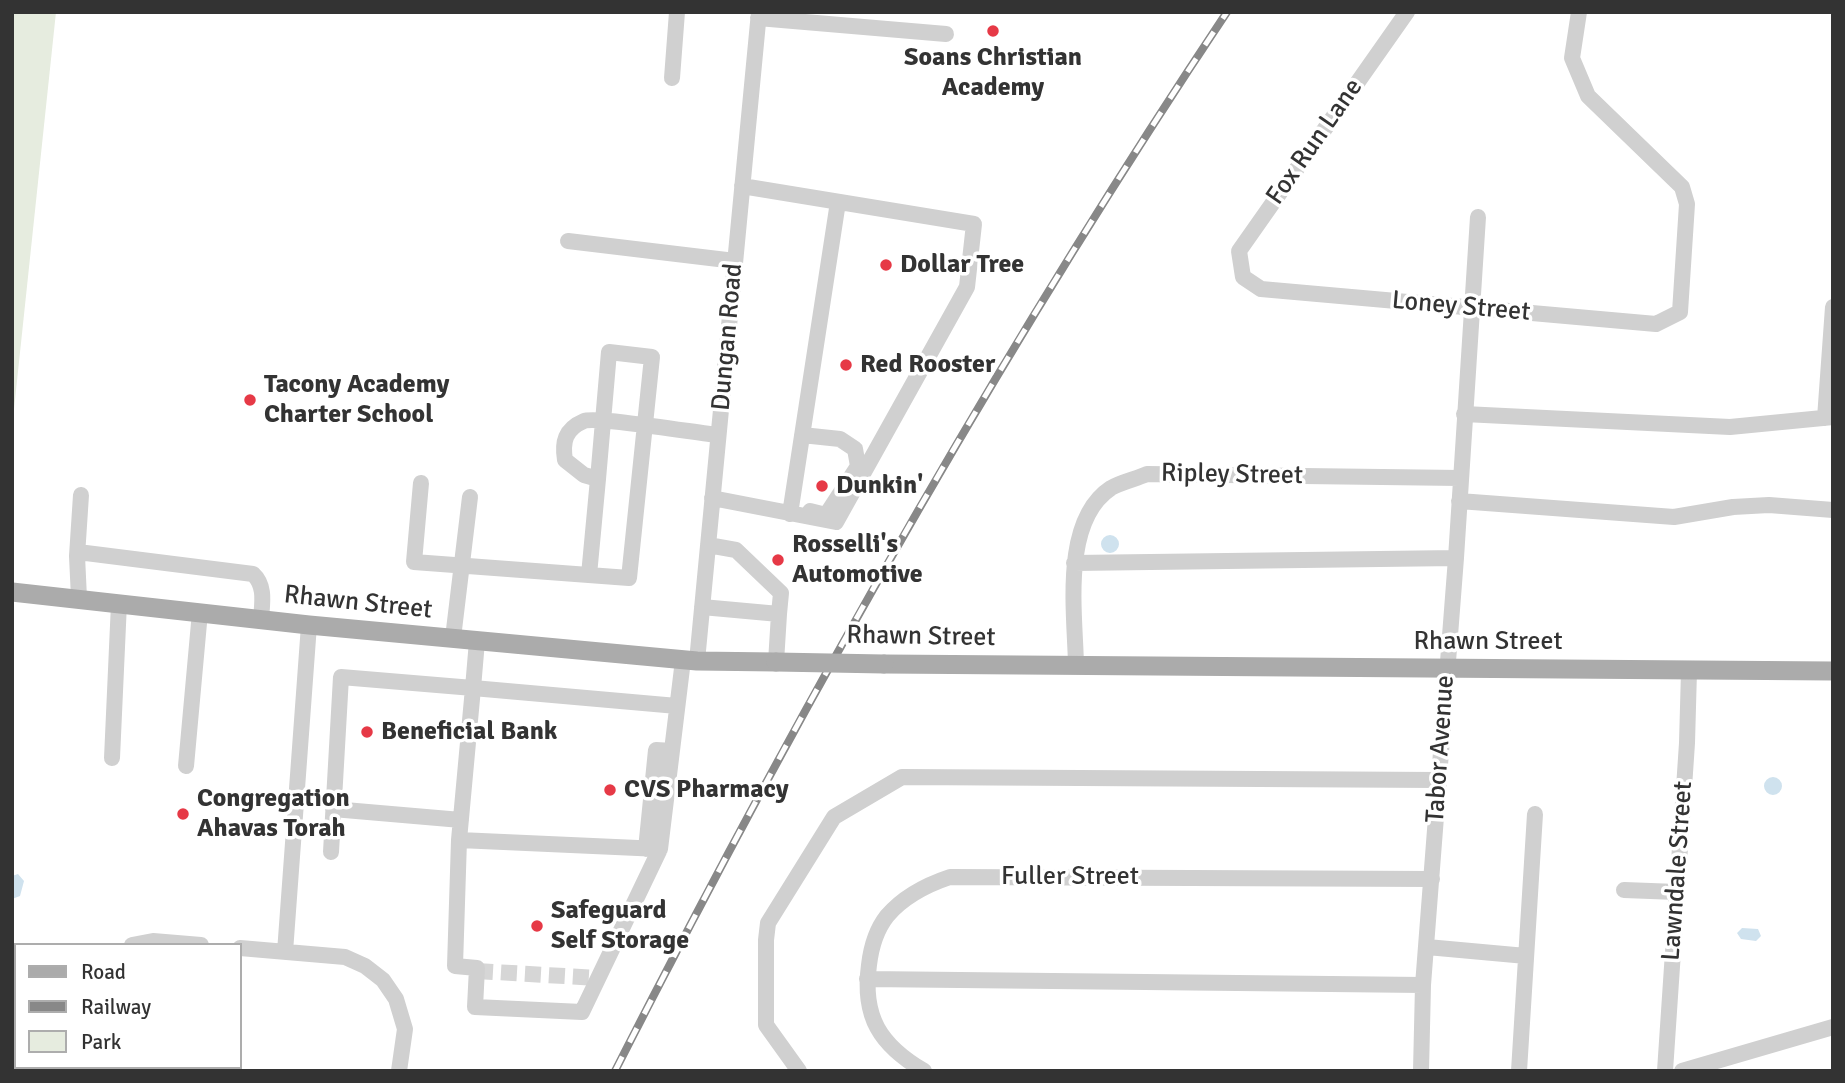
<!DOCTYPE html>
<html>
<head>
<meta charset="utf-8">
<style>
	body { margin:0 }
	#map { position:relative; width:1845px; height:1083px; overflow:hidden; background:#fff; font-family:Signika,sans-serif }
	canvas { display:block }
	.frame { position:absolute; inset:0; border:14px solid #333; pointer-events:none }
	.legend { position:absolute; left:14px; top:943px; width:228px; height:126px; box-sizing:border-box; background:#fff; border:2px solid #adadad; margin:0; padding:9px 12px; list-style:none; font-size:21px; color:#333 }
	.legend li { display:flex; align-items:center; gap:14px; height:35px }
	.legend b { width:35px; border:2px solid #adadad }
</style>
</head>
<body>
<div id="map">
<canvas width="1845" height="1083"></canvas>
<div class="frame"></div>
<ul class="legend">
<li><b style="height:9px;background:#ababab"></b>Road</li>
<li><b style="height:9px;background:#888"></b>Railway</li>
<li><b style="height:19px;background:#e6ecdf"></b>Park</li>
</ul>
</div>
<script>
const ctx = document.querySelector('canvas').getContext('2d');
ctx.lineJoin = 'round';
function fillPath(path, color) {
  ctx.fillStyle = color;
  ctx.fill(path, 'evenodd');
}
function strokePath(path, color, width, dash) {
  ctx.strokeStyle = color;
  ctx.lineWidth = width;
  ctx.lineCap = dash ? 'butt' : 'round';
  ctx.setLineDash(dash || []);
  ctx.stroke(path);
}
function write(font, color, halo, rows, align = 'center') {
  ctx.font = font + ' Signika,sans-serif';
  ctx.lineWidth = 7;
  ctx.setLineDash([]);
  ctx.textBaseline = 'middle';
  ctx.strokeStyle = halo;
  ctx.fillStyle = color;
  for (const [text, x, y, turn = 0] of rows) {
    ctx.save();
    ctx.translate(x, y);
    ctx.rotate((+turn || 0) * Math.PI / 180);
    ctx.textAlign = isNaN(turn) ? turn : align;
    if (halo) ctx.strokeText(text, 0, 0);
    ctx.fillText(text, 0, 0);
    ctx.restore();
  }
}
fillPath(new Path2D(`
	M12,12H56L12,428Z`), '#e6ecdf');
fillPath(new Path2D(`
	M1101 544a9 9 0 1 1 18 0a9 9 0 1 1-18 0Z
	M1764 786a9 9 0 1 1 18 0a9 9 0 1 1-18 0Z
	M18,874L24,881L20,896L12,899V876Z
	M1742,928L1758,929L1761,936L1756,941L1741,939L1737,933Z`), '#cfe2ee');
strokePath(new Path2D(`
	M477,971L598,978`), '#d6d6d6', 16, [16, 8]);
strokePath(new Path2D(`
	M1407,12L1239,251L1243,277L1261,289L1656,324L1680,312L1687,204L1682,187L1588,96L1572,58L1579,12
	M758,18L946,34
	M672,78L677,12
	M568,241L735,261
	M1464,414L1730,427L1833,417
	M1825,418L1833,307
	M802,435L840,439L855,449L858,466L826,515L810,511
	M421,483L414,562L629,578L652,357L609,352L598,479L584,475L565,460C562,442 565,429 584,421C596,416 698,433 718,435
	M712,498L836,522L967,287L974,224L742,186
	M1459,501L1674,517L1733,507L1769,505L1833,510
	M790,514L838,202
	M78,552L253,574C266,586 262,604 261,619
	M1074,563L1456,558
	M589,575L598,479
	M79,598L77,556L81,495
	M702,607L779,614L781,593L736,550L708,545
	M453,638L470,497
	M477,641L473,688L677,706
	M697,661L759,12
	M776,662L779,614
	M1076,665C1075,613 1061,521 1111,488C1121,482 1136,479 1147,474L1460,478
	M112,758L119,603
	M186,766L200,612
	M333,809L461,820
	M646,849L656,750L672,751
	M660,849L582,1012L475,1007L477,968L455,966L459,840L660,849L683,660
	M331,852L341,677L473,688L459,840
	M1624,890L1677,892
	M132,945L153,941L201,945
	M1427,947L1526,956
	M240,948L345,957L365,966L383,980L396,999L405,1029L399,1071
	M285,952L309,625
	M867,979L1423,985
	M78,1071V1067
	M799,1071L766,1025V940L768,923L834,817L902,777L1438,780
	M924,1071C880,1045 862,1017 869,965C871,948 876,930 887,916C904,896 926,885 950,877L1432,879
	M1421,1071L1423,985L1456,558L1478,217
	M1519,1071L1535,814
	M1665,1071L1687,743L1689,671
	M1682,1071L1833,1027`), '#d0d0d0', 16);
strokePath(new Path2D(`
	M12,592L309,625L697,661L776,662
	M884,664L1833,671`), '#ababab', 19);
const rail = new Path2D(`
	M615,1071C800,707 1000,352 1227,12`);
strokePath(rail, '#888', 8);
strokePath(rail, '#fff', 5, [16]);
strokePath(new Path2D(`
	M776,662L884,664`), '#ababab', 19);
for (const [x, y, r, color] of [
	[993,31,7,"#e63946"],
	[886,265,7,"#e63946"],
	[846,365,7,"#e63946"],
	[250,400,7,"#e63946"],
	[822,486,7,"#e63946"],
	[778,560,7,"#e63946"],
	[367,732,7,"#e63946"],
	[610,790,7,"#e63946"],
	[183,814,7,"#e63946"],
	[537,926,7,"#e63946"]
]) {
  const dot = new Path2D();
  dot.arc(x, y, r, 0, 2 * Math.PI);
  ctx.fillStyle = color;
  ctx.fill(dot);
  strokePath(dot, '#fff', 2.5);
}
write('bold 26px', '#333', '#fff', [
	["Soans Christian",993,58,"center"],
	["Academy",993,88,"center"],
	["Dollar Tree",900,265],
	["Red Rooster",860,365],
	["Tacony Academy",264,385],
	["Charter School",264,415],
	["Dunkin'",836,486],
	["Rosselli's",792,545],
	["Automotive",792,575],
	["Beneficial Bank",381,732],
	["CVS Pharmacy",624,790],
	["Congregation",197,799],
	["Ahavas Torah",197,829],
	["Safeguard",551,911],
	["Self Storage",551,941]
], 'left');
write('26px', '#333', '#fff', [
	["Fox Run Lane",1315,142,-55],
	["Loney Street",1461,307,5],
	["Dungan Road",728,337,-85],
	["Ripley Street",1232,475,1],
	["Rhawn Street",358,603,6],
	["Rhawn Street",921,637,1],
	["Rhawn Street",1488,642],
	["Tabor Avenue",1441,749,-86],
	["Lawndale Street",1678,871,-86],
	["Fuller Street",1070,877]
]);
</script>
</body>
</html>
